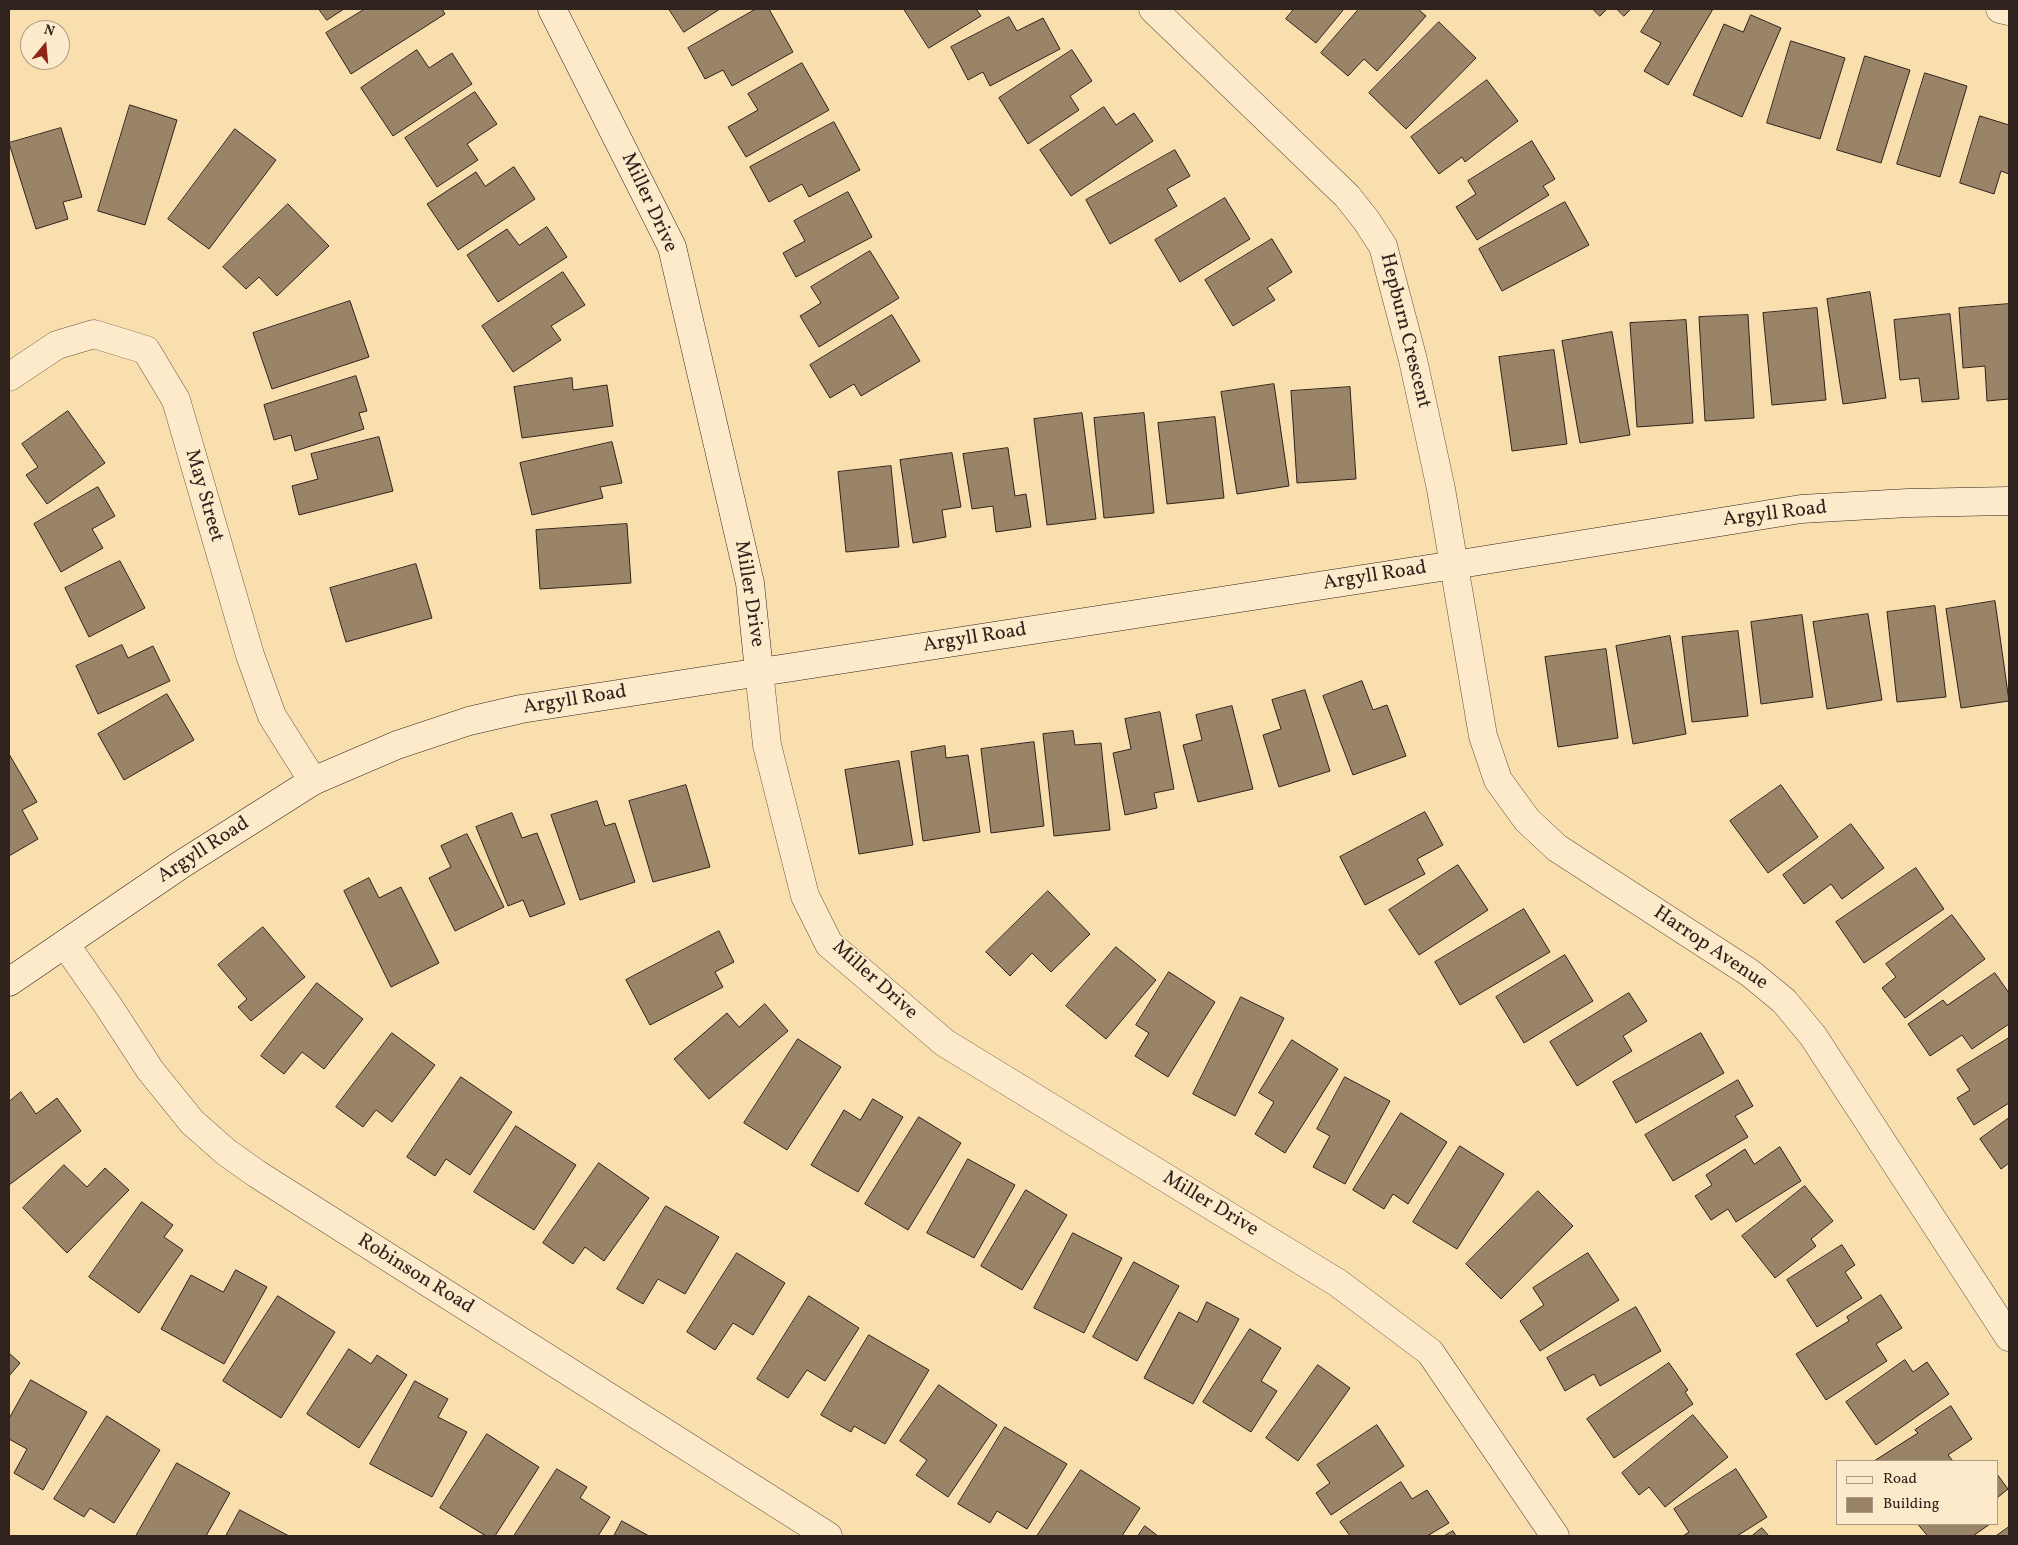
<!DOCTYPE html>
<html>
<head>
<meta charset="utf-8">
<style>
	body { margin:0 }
	#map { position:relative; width:2018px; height:1545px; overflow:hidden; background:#fadfae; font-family:Vollkorn,serif }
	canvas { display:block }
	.frame { position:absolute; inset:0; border:10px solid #30221d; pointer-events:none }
	.legend { position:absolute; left:1836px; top:1460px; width:162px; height:65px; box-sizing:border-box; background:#fceaca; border:1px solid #aa9a85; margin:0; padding:6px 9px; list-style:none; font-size:15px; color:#30221d }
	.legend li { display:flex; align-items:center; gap:10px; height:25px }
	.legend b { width:25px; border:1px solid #aa9a85 }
	.north { position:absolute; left:20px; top:20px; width:50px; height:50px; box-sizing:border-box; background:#fceaca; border:1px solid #aa9a85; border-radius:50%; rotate:17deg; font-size:14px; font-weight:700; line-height:20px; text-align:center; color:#30221d }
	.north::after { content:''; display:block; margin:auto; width:18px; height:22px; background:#8f2418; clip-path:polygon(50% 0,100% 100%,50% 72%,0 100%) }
</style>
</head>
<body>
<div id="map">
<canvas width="2018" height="1545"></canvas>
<div class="frame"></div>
<ul class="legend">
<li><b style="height:6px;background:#fceaca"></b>Road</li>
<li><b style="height:14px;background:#998468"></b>Building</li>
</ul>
<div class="north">N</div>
</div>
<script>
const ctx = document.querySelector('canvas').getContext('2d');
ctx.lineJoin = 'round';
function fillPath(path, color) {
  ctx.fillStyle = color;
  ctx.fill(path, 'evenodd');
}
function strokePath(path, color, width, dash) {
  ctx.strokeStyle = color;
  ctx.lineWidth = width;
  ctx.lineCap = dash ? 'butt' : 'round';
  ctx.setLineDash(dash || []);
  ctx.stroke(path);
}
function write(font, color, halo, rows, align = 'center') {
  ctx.font = font + ' Vollkorn,serif';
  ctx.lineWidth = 4;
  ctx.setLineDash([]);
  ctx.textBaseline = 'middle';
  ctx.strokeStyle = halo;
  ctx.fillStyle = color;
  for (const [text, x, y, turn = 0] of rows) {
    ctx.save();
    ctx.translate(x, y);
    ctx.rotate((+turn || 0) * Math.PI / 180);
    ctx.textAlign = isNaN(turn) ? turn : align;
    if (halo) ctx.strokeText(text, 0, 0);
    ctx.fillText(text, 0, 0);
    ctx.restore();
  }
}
const building = new Path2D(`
	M319,9H344L327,20Z
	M365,9H442L445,14L351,74L326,33Z
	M669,9H720L684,32Z
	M756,9H769L793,52L732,86L723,70L705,79L688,48Z
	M904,9H976L981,16L929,48Z
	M1294,9H1344L1316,43L1286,19Z
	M1359,9H1418L1426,16L1377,71L1364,59L1348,76L1321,53Z
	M1593,9H1607L1600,16Z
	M1617,9H1631L1624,16Z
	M1655,9H1713L1668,85L1644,71L1661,43L1641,32Z
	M1751,15L1781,28L1742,117L1693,95L1724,24L1743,32Z
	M1009,17L1017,31L1043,18L1060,49L990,86L983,72L968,80L951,47Z
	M1439,22L1476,58L1406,129L1369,93Z
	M1791,41L1845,58L1820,139L1767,123Z
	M417,50L429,68L452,53L472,84L393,136L361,88Z
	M1072,50L1092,81L1070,96L1079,110L1028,144L999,98Z
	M1865,56L1910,70L1881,163L1837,150Z
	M802,63L829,110L746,157L728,127L758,110L748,94Z
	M1925,73L1967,86L1940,177L1897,164Z
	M1487,80L1518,121L1465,162L1462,157L1439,174L1411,137Z
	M475,92L497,124L467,144L478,160L437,187L405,138Z
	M130,105L177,120L145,225L98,211Z
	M1104,107L1116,125L1134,113L1153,141L1071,196L1040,150Z
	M1980,116L2009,125V174L2001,171L1994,194L1960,183Z
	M834,122L860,170L809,197L802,184L769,202L750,167Z
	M61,128L82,197L63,202L68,219L36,229L9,143Z
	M235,129L276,160L209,249L168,219Z
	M1532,141L1555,179L1543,186L1549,195L1477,240L1456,207L1476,194L1468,181Z
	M1175,150L1190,176L1167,189L1177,206L1110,244L1086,200Z
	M514,167L535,199L458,250L427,204L476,172L485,186Z
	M848,192L872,237L796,277L783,253L805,241L794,221Z
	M1225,198L1250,239L1180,282L1155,240Z
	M1565,202L1589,245L1502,291L1479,249Z
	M288,204L329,246L277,296L259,277L246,289L223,267Z
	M547,227L567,257L498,302L467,255L507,229L519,245Z
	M1272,239L1292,272L1267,288L1275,300L1233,326L1205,280Z
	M870,251L899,298L819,347L800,316L821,303L811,287Z
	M563,272L585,305L551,326L561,340L513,372L482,326Z
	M1870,292L1886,398L1843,404L1827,299Z
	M350,301L369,357L272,389L253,333Z
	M2009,304V399L1987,401L1985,366L1963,368L1959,308Z
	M1817,308L1826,400L1772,405L1763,313Z
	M1950,314L1959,399L1922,402L1919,378L1900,380L1894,320Z
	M892,315L920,361L861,396L854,384L830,398L810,365Z
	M1748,315L1754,418L1705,421L1699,317Z
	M1686,320L1693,423L1637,427L1630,323Z
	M1612,332L1630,435L1580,443L1562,341Z
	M1554,350L1567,444L1512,451L1499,357Z
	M356,376L367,411L359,413L364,429L295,451L291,435L274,440L264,405Z
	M572,378L573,390L607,385L613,426L522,438L514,387Z
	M1274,384L1289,486L1237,494L1221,392Z
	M1350,387L1356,479L1297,483L1291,391Z
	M68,411L105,463L47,504L26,475L38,467L22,444Z
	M1082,413L1096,519L1047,525L1034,419Z
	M1144,413L1154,513L1104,518L1094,418Z
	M1215,417L1224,498L1167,504L1158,423Z
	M379,437L393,491L299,515L292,486L318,479L311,454Z
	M612,442L622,483L600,487L603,498L532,515L520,463Z
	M1008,448L1015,496L1026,494L1031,527L996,532L993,506L972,509L963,454Z
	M952,453L961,507L942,510L946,537L913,543L900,460Z
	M891,466L899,547L846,552L838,472Z
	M98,487L115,516L92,529L103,548L61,572L34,524Z
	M627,524L631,583L540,589L536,530Z
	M120,561L145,608L89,637L65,588Z
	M416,564L432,618L346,642L330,588Z
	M1995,601L2009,701L1961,708L1946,609Z
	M1935,606L1946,697L1897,702L1887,612Z
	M1868,614L1882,700L1827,709L1813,622Z
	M1802,615L1813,697L1761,704L1751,622Z
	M1738,631L1748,716L1692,722L1682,637Z
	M1670,636L1686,734L1633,744L1616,646Z
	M122,645L128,658L153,646L170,681L98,714L76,666Z
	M1606,649L1618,738L1558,747L1545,657Z
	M1362,681L1373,710L1387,705L1406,756L1353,775L1323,696Z
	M1305,690L1330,771L1279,787L1263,735L1281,729L1272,700Z
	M167,694L194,740L124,780L98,734Z
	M1232,706L1253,789L1198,802L1183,745L1202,740L1196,715Z
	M1160,712L1174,789L1154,793L1157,808L1125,815L1113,753L1131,749L1125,719Z
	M1073,731L1075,745L1101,743L1110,830L1054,836L1043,734Z
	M1034,742L1044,826L991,833L981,749Z
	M945,746L946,758L968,755L980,832L923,841L911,752Z
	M9,754L37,802L22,810L38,839L9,856Z
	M899,761L913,845L859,854L845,770Z
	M686,785L710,867L653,882L629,801Z
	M1781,785L1818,837L1768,873L1730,821Z
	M597,801L605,826L615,823L635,882L580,900L551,815Z
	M1425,812L1443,845L1417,859L1425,874L1365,905L1340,857Z
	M512,813L522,838L537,833L565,904L530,917L523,900L508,906L476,827Z
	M1851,824L1884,868L1842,899L1831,884L1804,904L1783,875Z
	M467,834L504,907L455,931L429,878L451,867L441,846Z
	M1458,865L1488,910L1419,955L1389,910Z
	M1916,868L1944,909L1864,963L1836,922Z
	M369,878L379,898L401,887L439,963L391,987L344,891Z
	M1048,891L1090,934L1051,972L1032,953L1010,976L986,952Z
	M1524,909L1550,952L1460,1005L1435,962Z
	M1952,915L1985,959L1905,1018L1882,988L1896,977L1886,964Z
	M263,927L305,977L251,1021L238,1007L247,999L218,965Z
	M719,931L734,962L715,972L723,987L650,1025L626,980Z
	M1116,947L1156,980L1106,1039L1066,1006Z
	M1565,955L1593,1001L1524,1043L1496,997Z
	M1169,972L1215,1002L1168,1077L1135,1056L1149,1033L1136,1025Z
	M1995,973L2009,993V1024L1972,1049L1962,1035L1930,1056L1908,1024L1943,1000L1947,1005Z
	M317,983L363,1019L324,1069L302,1052L284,1074L261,1056Z
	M1629,993L1647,1021L1623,1036L1632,1051L1577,1086L1550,1042Z
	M1241,997L1284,1018L1235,1116L1193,1094Z
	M765,1004L788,1031L709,1099L674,1059L727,1013L739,1027Z
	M392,1033L435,1065L392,1122L376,1110L363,1127L336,1107Z
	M1701,1033L1724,1073L1636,1123L1613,1082Z
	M2009,1038V1103L1974,1125L1957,1098L1970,1090L1957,1070Z
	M798,1039L841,1067L787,1150L744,1123Z
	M1292,1040L1338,1069L1285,1153L1255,1134L1274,1102L1259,1093Z
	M461,1077L512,1112L470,1175L446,1159L435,1176L407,1157Z
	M1345,1077L1390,1101L1345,1184L1313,1167L1330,1136L1317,1129Z
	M1738,1080L1753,1106L1735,1116L1748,1137L1673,1181L1645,1135Z
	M21,1092L36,1114L57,1098L81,1131L9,1185V1102Z
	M873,1099L903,1117L858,1192L811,1165L844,1110L860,1120Z
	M1401,1113L1447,1142L1408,1204L1393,1194L1384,1209L1353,1190Z
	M919,1117L961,1143L908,1230L865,1204Z
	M2009,1118V1163L2001,1169L1980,1139Z
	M516,1126L576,1165L534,1230L474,1192Z
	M1460,1146L1504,1174L1457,1249L1413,1222Z
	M1780,1147L1801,1181L1736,1222L1728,1209L1711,1220L1695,1196L1712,1185L1706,1175L1745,1149L1754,1164Z
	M968,1159L1015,1185L974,1258L927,1233Z
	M599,1163L649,1198L604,1261L585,1247L573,1264L543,1243Z
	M64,1165L87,1187L105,1168L129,1190L67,1253L23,1208Z
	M1805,1186L1833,1221L1811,1239L1816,1246L1775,1278L1742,1236Z
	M1026,1190L1067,1215L1022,1290L981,1266Z
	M1538,1191L1573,1226L1501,1299L1466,1264Z
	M142,1202L173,1225L164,1237L183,1250L139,1313L89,1277Z
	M666,1206L719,1237L685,1294L658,1279L643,1304L617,1289Z
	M1073,1233L1122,1258L1084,1333L1034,1308Z
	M1842,1245L1855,1265L1845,1272L1862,1298L1817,1327L1787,1280Z
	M737,1253L785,1283L753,1335L733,1323L715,1350L687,1332Z
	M1588,1253L1619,1300L1540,1351L1520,1321L1544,1305L1533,1288Z
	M1134,1262L1179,1286L1137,1361L1093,1337Z
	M236,1270L267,1287L224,1364L161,1329L191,1275L223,1292Z
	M1881,1295L1902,1328L1876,1344L1887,1361L1826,1400L1796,1354L1849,1321L1847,1317Z
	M278,1296L335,1332L281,1418L223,1381Z
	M809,1296L859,1328L825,1381L807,1370L788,1398L757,1379Z
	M1207,1302L1239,1319L1193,1404L1144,1378L1179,1312L1197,1322Z
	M1636,1307L1661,1351L1600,1386L1594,1374L1565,1391L1547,1358Z
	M1250,1329L1281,1348L1261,1381L1277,1391L1251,1432L1203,1402Z
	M869,1335L929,1370L885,1444L854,1426L851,1432L821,1415Z
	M349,1349L371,1364L377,1355L407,1375L359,1448L307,1414Z
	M9,1353L20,1363L9,1376Z
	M1905,1360L1913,1372L1927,1362L1949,1394L1876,1445L1846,1402Z
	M1669,1363L1688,1390L1685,1392L1693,1404L1614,1458L1587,1419Z
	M1318,1365L1350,1388L1298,1461L1266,1438Z
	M31,1380L87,1412L43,1490L14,1473L27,1449L9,1439V1419Z
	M415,1381L448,1399L438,1417L467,1432L432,1497L370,1464Z
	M939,1385L997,1425L948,1497L916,1475L927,1460L900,1441Z
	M1951,1406L1972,1439L1948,1455L1953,1461H1874L1918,1433L1915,1430Z
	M1693,1415L1728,1457L1665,1507L1649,1487L1639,1495L1622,1473Z
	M107,1416L160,1450L114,1523L90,1508L84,1517L54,1499Z
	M1377,1425L1404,1466L1331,1515L1316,1493L1330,1483L1317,1465Z
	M1005,1427L1067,1464L1027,1529L997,1511L990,1523L958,1504Z
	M487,1434L539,1467L495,1536H486L440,1508Z
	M177,1463L230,1493L206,1536H136Z
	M557,1469L587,1487L580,1498L610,1517L598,1536H514Z
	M1736,1469L1767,1517L1737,1536H1683L1689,1532L1674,1509Z
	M1081,1470L1140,1508L1122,1536H1037Z
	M1997,1474L2008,1489L1997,1498Z
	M1401,1482L1412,1499L1427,1490L1449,1523L1427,1536H1350L1340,1522Z
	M240,1510L289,1536H226Z
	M622,1521L649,1536H614Z
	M1918,1524H1990L1973,1536H1928Z
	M1145,1526L1158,1536H1138Z
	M2009,1527V1536H1996Z
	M1762,1528L1769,1536H1752Z
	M1453,1531L1456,1536H1444Z`);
fillPath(building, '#998468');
strokePath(building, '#30221d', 1);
const street = new Path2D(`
	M1153,9L1347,196L1366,220L1383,246L1413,360L1441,489L1483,736L1498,780L1527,820L1557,848L1750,973L1784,1001L1813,1036L2009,1337
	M2000,9L2009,11
	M9,377L57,345L94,334L146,350L176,400L250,655L272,716L313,781
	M759,671L767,745L805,896L829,944L945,1043L1338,1283L1430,1352L1555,1536
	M65,944L107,1004L150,1070L192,1122L226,1152L257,1174L828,1536`);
const secondary = new Path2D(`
	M552,9L672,247L750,583L759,671
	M9,982L182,864L313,781L397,745L469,721L521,709L1454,565L1801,509L1908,503L2009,501`);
strokePath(street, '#625141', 29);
strokePath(secondary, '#30221d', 29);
strokePath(street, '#fceaca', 28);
strokePath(secondary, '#fceaca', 28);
write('20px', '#30221d', '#fceaca', [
	["Miller Drive",648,203,65],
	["Hepburn Crescent",1404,331,76],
	["May Street",203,496,74],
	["Argyll Road",1775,515,-7],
	["Argyll Road",1375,577,-9],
	["Miller Drive",748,594,81],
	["Argyll Road",975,639,-9],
	["Argyll Road",575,701,-9],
	["Argyll Road",204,851,-33],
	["Harrop Avenue",1710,949,34],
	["Miller Drive",874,981,42],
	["Miller Drive",1210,1205,31],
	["Robinson Road",415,1275,32]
]);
</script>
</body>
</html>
